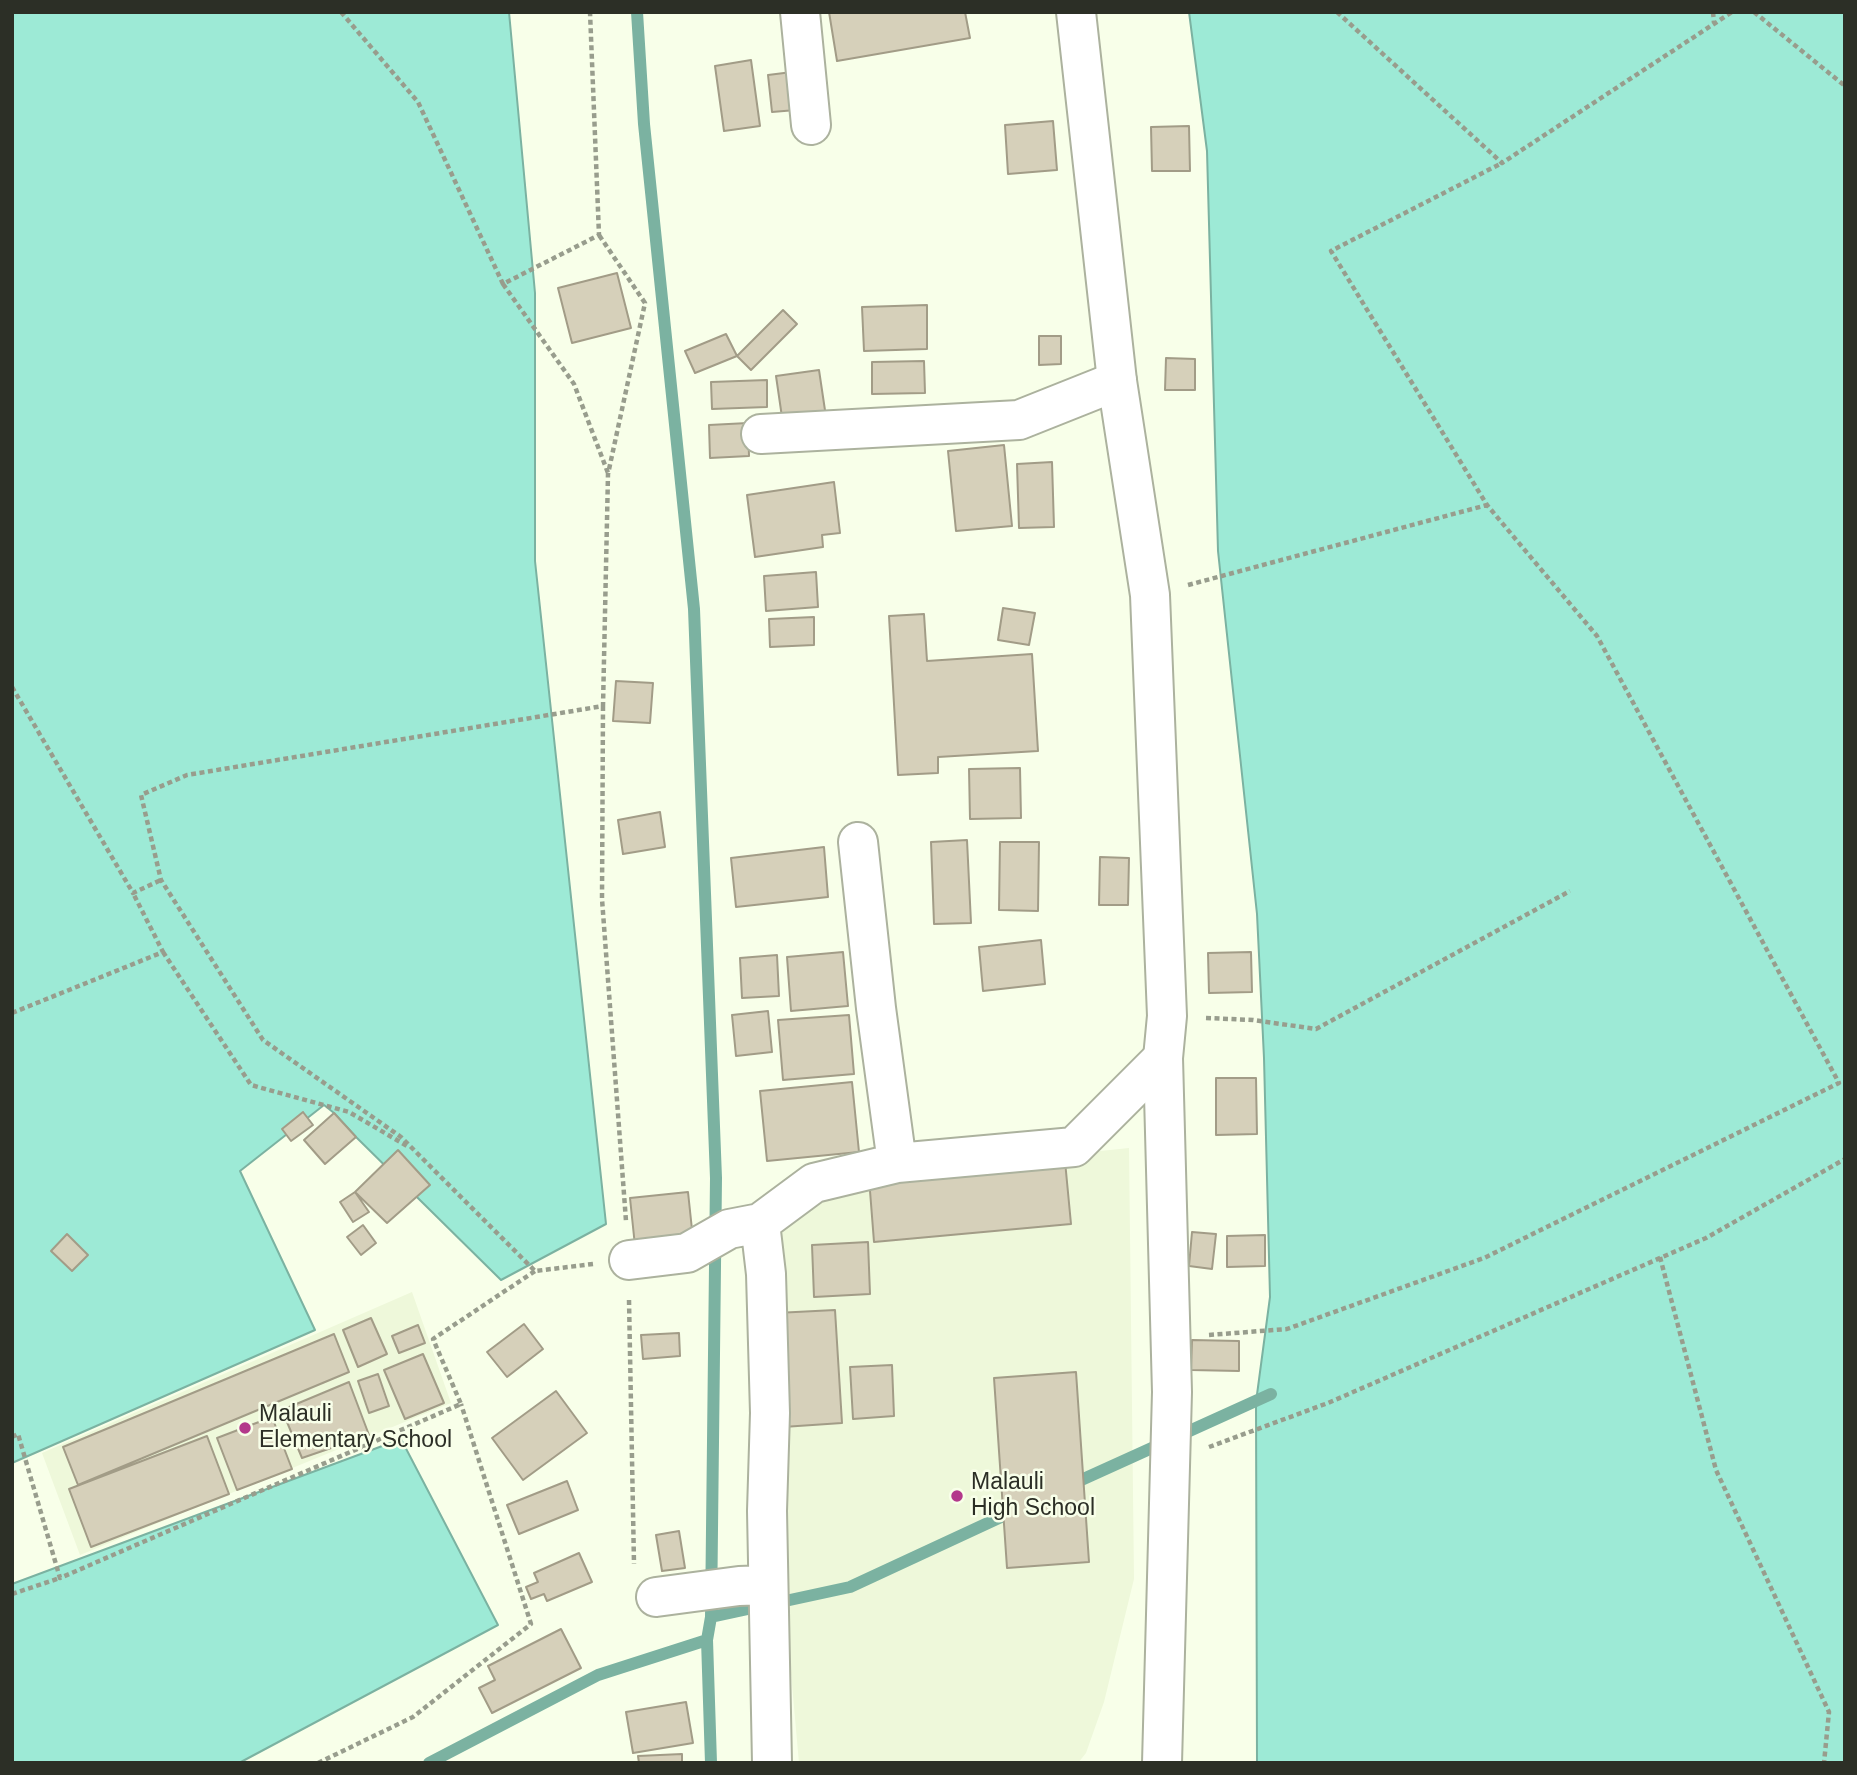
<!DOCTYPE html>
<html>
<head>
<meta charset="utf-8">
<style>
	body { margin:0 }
	#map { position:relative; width:1857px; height:1775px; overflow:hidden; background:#f8ffe9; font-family:Arial,sans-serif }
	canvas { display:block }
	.frame { position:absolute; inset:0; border:14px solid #2c2f26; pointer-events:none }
</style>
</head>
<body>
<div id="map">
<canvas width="1857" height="1775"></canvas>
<div class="frame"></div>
</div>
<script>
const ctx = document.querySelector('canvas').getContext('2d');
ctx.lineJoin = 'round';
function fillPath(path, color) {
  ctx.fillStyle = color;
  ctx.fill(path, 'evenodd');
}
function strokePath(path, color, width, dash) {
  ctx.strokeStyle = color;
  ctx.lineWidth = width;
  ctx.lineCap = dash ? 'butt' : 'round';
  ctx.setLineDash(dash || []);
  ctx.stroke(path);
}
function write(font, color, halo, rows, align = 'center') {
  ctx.font = font + ' Arial,sans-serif';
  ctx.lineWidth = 5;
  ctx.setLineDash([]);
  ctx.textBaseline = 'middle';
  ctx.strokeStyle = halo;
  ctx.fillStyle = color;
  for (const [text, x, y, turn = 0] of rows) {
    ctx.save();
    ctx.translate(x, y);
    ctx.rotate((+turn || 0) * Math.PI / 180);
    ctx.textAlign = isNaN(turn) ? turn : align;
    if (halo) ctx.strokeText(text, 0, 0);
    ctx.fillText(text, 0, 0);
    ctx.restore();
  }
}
fillPath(new Path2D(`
	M1129,1148L1134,1579L1104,1702L1086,1753L1078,1763H799L789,1651L772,1217L873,1175Z
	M412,1292L451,1403L80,1555L42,1453Z`), '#eef8da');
const water = new Path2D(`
	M12,12H509L535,293V561L606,1224L501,1280L356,1137L334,1113L324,1105L240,1171L315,1330L12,1463Z
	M1189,12H1845V1763H1257L1256,1402L1270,1297L1264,1058L1257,914L1218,551L1207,151Z
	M401,1439L498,1625L239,1763H12V1584Z`);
fillPath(water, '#9dead6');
strokePath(water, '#7bb2a1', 2);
strokePath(new Path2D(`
	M637,12L644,124L694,609L716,1178L711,1617
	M1068,1486L1271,1394
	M707,1640L711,1763
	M429,1763L598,1675L707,1640L711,1617L850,1587L1016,1510`), '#7bb2a1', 12);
const building = new Path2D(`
	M829,12H965L970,38L837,61Z
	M751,60L760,126L724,131L715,66Z
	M792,72L796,110L772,112L768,75Z
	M1053,121L1057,170L1008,174L1005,125Z
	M1189,126L1190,171H1152L1151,127Z
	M617,273L631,328L572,343L558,288Z
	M927,305V349L864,351L862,307Z
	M783,310L797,324L751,370L737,356Z
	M726,334L737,356L695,373L685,351Z
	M1039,336H1061V364L1039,365Z
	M1166,358L1195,359V390H1165Z
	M924,361L925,393L872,394V362Z
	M819,370L826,417L783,424L776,376Z
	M767,380V407L712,409L711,382Z
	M748,423L749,456L710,458L709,425Z
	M1004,445L1012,526L956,531L948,451Z
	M1052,462L1054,527L1019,528L1017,464Z
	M834,482L840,533L822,535L823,547L755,557L747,495Z
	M816,572L818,607L766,611L764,576Z
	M1003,608L1035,613L1029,645L998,640Z
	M924,614L927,661L1032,654L1038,751L938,757V773L898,775L889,616Z
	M814,617V645L770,647L769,619Z
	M616,681L653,683L650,723L613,721Z
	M1020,768L1021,818L970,819L969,769Z
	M660,812L665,847L623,854L618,820Z
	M967,840L971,923L934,924L931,842Z
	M1000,842H1039L1038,911L999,910Z
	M824,847L828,897L736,907L731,858Z
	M1100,857L1129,858L1128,905H1099Z
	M1041,940L1045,984L983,991L979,947Z
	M843,952L848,1006L791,1011L787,957Z
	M1251,952L1252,992L1209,993L1208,953Z
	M777,955L779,996L742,998L740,958Z
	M768,1011L772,1052L736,1056L732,1015Z
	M849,1015L854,1074L783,1080L778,1020Z
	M1216,1078H1256L1257,1134L1216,1135Z
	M852,1082L859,1152L767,1161L760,1091Z
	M303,1112L313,1125L291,1141L282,1129Z
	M334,1113L356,1137L325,1164L304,1140Z
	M398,1150L430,1185L387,1223L355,1192Z
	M1065,1161L1071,1224L874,1242L869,1178Z
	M355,1192L369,1212L353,1222L340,1202Z
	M688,1192L693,1239L635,1246L630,1198Z
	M363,1225L376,1243L361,1255L347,1237Z
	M1192,1232L1216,1234L1212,1269L1189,1266Z
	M67,1234L88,1255L72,1271L51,1251Z
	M1265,1235V1266L1227,1267V1236Z
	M868,1242L870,1294L814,1297L812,1245Z
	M835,1310L842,1423L783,1427L776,1313Z
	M371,1318L387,1354L358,1367L343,1330Z
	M524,1324L543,1349L507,1377L487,1352Z
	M418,1325L425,1343L399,1353L392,1336Z
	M679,1333L680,1356L643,1359L641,1335Z
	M334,1334L349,1372L78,1485L63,1447Z
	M1192,1340L1239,1341V1371L1191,1370Z
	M423,1354L444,1403L405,1419L384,1370Z
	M892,1365L894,1416L853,1419L850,1367Z
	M1076,1372L1089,1562L1007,1568L994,1378Z
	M378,1374L389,1406L369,1413L358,1381Z
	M349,1382L369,1435L302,1458L282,1410Z
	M556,1391L587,1433L523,1480L492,1438Z
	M272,1417L292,1469L237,1490L217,1438Z
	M207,1436L229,1494L91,1547L69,1489Z
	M567,1481L578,1510L519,1534L507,1505Z
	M679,1531L685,1568L662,1571L656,1535Z
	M579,1553L592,1582L547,1601L544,1594L531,1599L526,1587L538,1582L534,1573Z
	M561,1629L581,1668L492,1713L479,1688L495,1680L488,1666Z
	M686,1702L693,1743L633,1753L626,1712Z
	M682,1754V1763H639L638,1756Z`);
fillPath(building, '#d6d0ba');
strokePath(building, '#a29c87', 2);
const street = new Path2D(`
	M800,12L811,125
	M761,434L1019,420L1117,381
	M897,1163L1074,1147L1163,1058
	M760,1223L814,1183L897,1163L876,1008L858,842
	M629,1260L687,1253L729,1229L760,1223L766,1274L770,1413L767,1511L772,1763
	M656,1597L739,1586L768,1585`);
const secondary = new Path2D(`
	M1076,12L1117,381L1150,595L1167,1016L1163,1058L1172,1392L1162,1763`);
strokePath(street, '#acb29e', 42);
strokePath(secondary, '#acb29e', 42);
strokePath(new Path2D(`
	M341,12L418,102L503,284L599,235L590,12
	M1337,12L1502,163L1732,12
	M1713,12L1714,23
	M1754,12L1845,86
	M503,284L574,384L608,473
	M1188,585L1487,505
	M12,687L133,893L161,880
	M603,706L602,899L626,1221
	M163,952L251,1085L349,1112L407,1146
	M12,1013L163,952L133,893
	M1206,1018L1253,1020L1316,1029L1570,891
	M1660,1257L1716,1470L1829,1712L1824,1763
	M593,1264L535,1271L401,1137L263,1040L161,880L141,795L187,775L603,706L608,474L645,303L599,235
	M629,1300L634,1564
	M1209,1335L1287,1329L1484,1258L1839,1083L1597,636L1487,505L1331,251L1502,163
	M12,1437L18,1434L60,1578L461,1404L433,1339L535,1271
	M1209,1447L1328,1403L1706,1238L1845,1159
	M12,1594L60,1578
	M318,1763L413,1717L531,1624L461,1404`), '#989d8d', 4.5, [5, 3.5]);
strokePath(street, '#fff', 38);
strokePath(secondary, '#fff', 38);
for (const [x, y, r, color] of [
	[245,1428,7,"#b3388b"],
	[957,1496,7,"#b3388b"]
]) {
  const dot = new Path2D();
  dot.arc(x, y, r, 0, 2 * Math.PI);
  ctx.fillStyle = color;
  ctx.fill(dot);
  strokePath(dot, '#f8ffe9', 2.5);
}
write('23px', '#2c2f26', '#f8ffe9', [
	["Malauli",259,1415],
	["Elementary School",259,1441],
	["Malauli",971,1483],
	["High School",971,1509]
], 'left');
</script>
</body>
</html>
